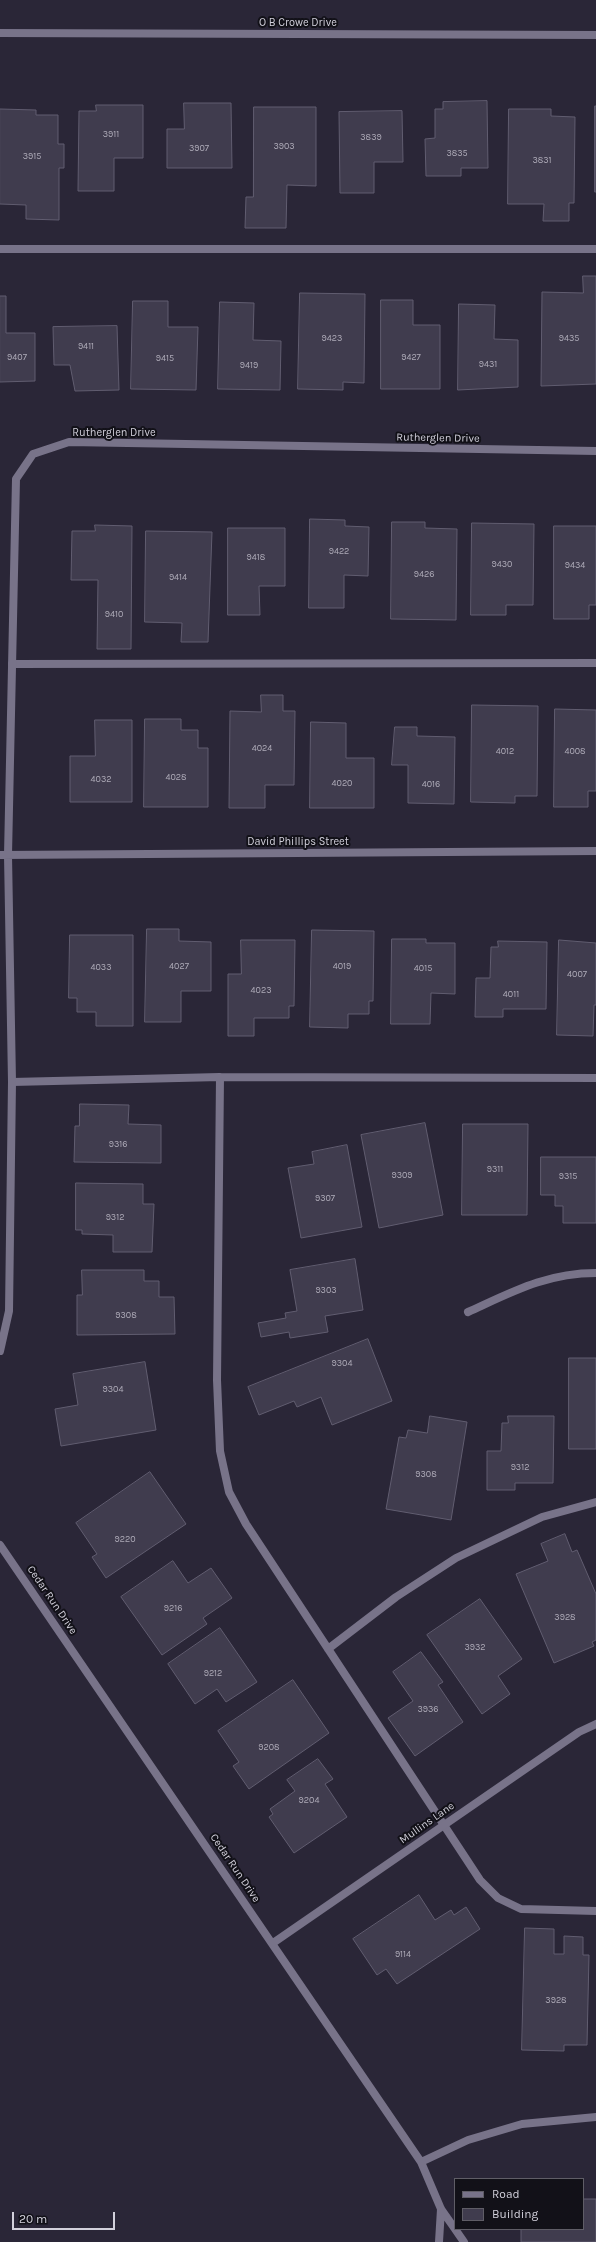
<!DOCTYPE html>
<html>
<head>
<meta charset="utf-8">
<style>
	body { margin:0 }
	#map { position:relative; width:596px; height:2242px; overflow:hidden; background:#2a2637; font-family:Karla,sans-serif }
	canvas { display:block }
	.legend { position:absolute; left:454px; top:2178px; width:130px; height:52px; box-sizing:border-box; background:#121118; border:1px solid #5f5d66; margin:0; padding:5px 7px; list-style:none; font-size:12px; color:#d2d0db }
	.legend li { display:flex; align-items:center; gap:8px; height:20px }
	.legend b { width:20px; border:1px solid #5f5d66 }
	.scale { position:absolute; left:12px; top:2212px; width:103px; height:18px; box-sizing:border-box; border:2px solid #d2d0db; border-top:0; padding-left:5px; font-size:12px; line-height:14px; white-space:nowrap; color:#d2d0db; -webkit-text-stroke:3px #121118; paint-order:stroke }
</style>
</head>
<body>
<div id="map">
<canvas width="596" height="2242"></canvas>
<ul class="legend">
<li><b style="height:5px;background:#787389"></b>Road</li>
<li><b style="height:11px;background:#403c4e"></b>Building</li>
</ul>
<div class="scale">20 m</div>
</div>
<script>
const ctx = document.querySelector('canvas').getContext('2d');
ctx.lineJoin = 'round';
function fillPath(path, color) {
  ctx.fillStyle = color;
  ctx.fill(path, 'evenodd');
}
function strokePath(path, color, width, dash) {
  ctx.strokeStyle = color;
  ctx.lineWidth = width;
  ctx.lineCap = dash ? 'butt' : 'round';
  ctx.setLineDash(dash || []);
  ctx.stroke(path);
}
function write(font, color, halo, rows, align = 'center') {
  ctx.font = font + ' Karla,sans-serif';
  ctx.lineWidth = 4;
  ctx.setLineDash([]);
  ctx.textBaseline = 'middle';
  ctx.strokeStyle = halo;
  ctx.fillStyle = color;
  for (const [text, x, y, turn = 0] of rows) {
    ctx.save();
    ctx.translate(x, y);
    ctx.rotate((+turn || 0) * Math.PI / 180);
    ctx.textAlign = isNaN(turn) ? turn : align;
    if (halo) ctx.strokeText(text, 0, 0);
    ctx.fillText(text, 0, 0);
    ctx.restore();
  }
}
const building = new Path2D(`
	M487,101L488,168H461V176H426L425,139L435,138V109H443V102Z
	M184,103H231L232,168H167V129H184Z
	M96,105H143V158H114V191H78L79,111H96Z
	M595,106H596V192H595Z
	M254,107H316V186L287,185L286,228H245L246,197H253Z
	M0,109L36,110V115H58V144H64V168H59V220L26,219V205L0,204Z
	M509,109H551V116L575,117L574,203H569V221H543L544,204H508Z
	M402,111L403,162H374V193H340L339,112Z
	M583,276H596V384L541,386L542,292L583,293Z
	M300,293L365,294L364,383L343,382V390L298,389Z
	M0,296H6V333H35V381L0,382Z
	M381,300H413V325H440V389H381Z
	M133,301H168V327H198L196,390L131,389Z
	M220,302L254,303L253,340L281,341L280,390L218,389Z
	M459,304L495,305L494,339L518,340V387L458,390Z
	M117,326L119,390L75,391L70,365H54L53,327Z
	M310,519L345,520V526L369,527L368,576L344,575V608H309Z
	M392,522H425V528L457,529L456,620L391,619Z
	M472,523L534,524L533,605H506V615H471Z
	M95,525L132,526L131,649H97L98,580H71L72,531H95Z
	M554,526H596V605H589V619H554Z
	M228,528H285V586H259L260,615H228Z
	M146,531L212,532L208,642H181L182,623L145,622Z
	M261,695H283V711H295L294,785H265V808H229L230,711L261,712Z
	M472,705L538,706L537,796H515V803L471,802Z
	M555,709L596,710V791H588V807H554Z
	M145,719H181V730H198V748H208V807H144Z
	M95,720H132V802H70V756H95Z
	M311,722L346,723V758H374V808H310Z
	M395,727H417V736L455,737L454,804L408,803V765H392Z
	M147,929H179V941L211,942V991H181V1022H145Z
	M312,930L374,931L373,1001H369V1014H348V1028L310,1027Z
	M70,935H133V1026H96V1012H77V998H69Z
	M392,939H426V943H455V994L431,993L430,1024H391Z
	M241,940H295L294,1006H289V1018H254V1036H228V974H241Z
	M559,940L596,943V1005H594L593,1036L557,1035Z
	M498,941L547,942L546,1009H503V1017H475L476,978H490L491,947H498Z
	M80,1104L129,1105L128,1124L161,1125V1163L74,1162L75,1126H79Z
	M425,1123L443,1215L379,1228L361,1135Z
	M463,1124H528L527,1215H462Z
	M347,1145L362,1227L301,1238L288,1168L314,1164L312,1152Z
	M541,1157H596V1223H563V1206H555V1195H541Z
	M76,1183L143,1184V1204H154L152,1252H113V1235L82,1234V1230H76Z
	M355,1259L363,1310L325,1316L328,1332L290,1338L289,1332L261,1337L258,1323L286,1318L285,1313L297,1311L290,1270Z
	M82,1270H144V1281H159V1297H174L175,1334L77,1335V1295H82Z
	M368,1339L392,1401L332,1425L321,1397L297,1407L294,1401L259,1415L248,1387Z
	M569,1358H596V1449H569Z
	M145,1362L156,1430L61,1446L55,1409L78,1405L73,1374Z
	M430,1416L467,1422L451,1520L386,1509L399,1437L406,1438L408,1430L427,1433Z
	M508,1416H554L553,1483H515V1490H487V1451H501L502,1423H508Z
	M150,1472L186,1524L106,1578L92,1557L97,1554L76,1523Z
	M565,1534L572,1552L577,1550L596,1594V1640L592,1642L594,1646L554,1663L516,1574L548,1561L541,1544Z
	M173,1561L188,1583L211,1568L232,1598L203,1618L207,1624L162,1655L121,1597Z
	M480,1599L522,1659L498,1676L510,1694L482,1714L427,1635Z
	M220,1628L257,1682L226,1702L217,1689L195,1704L168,1664Z
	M421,1652L443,1682L438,1685L463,1722L415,1756L388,1718L413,1701L393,1672Z
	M293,1680L329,1733L249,1789L233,1766L239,1762L218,1731Z
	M318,1759L333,1779L325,1784L347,1817L294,1853L269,1817L273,1814L270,1809L295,1791L287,1780Z
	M419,1895L435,1920L451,1910L454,1915L466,1907L480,1929L397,1984L386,1969L377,1975L353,1939Z
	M525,1928L554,1929V1954H564V1936L583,1937V1955H589L587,2045H564V2051L522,2050Z
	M583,2199H596V2242H521V2229H583Z`);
fillPath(building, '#403c4e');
strokePath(building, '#615d70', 1);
strokePath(new Path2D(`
	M0,249H596
	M12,664L596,663
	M220,1077L596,1078
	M12,1082L220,1077L217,1380L220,1451L229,1492L246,1524L480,1880L498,1898L521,1909L596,1911
	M328,1649L396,1597L456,1558L542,1517L596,1502`), '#787389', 8);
strokePath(new Path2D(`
	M0,33L596,35
	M0,855L596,851
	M468,1312C512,1292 546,1273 596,1273
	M0,1351L9,1311L12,1082L8,855L16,479L33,454L69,442L596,451
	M0,1545L421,2162L441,2209L455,2229
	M273,1943L579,1732L596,1724
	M421,2162L468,2140L522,2124L596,2117
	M455,2229L464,2242
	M439,2242L441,2209`), '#787389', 8);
write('9px', '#aeabb8', null, [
	["3911",111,134],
	["3839",371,137],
	["3903",284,146],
	["3907",199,148],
	["3835",457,153],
	["3915",32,156],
	["3831",542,160],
	["9423",332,338],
	["9435",569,338],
	["9411",86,346],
	["9407",17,357],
	["9427",411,357],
	["9415",165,358],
	["9431",488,364],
	["9419",249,365],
	["9422",339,551],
	["9418",256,557],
	["9430",502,564],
	["9434",575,565],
	["9426",424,574],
	["9414",178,577],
	["9410",114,614],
	["4024",262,748],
	["4012",505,751],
	["4008",575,751],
	["4028",176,777],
	["4032",101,779],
	["4020",342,783],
	["4016",431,784],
	["4027",179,966],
	["4019",342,966],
	["4033",101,967],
	["4015",423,968],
	["4007",577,974],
	["4023",261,990],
	["4011",511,994],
	["9316",118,1144],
	["9311",495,1169],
	["9309",402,1175],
	["9315",568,1176],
	["9307",325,1198],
	["9312",115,1217],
	["9303",326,1290],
	["9308",126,1315],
	["9304",342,1363],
	["9304",113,1389],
	["9312",520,1467],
	["9308",426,1474],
	["9220",125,1539],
	["9216",173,1608],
	["3928",565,1617],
	["3932",475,1647],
	["9212",213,1673],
	["3936",428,1709],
	["9208",269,1747],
	["9204",309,1800],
	["9114",403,1954],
	["3928",556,2000]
]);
write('11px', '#d2d0db', '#121118', [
	["O B Crowe Drive",298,23],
	["Rutherglen Drive",114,433],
	["Rutherglen Drive",438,438,1],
	["David Phillips Street",298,842],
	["Cedar Run Drive",52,1600,56],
	["Mullins Lane",427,1823,-35],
	["Cedar Run Drive",235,1868,56]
]);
</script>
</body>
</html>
